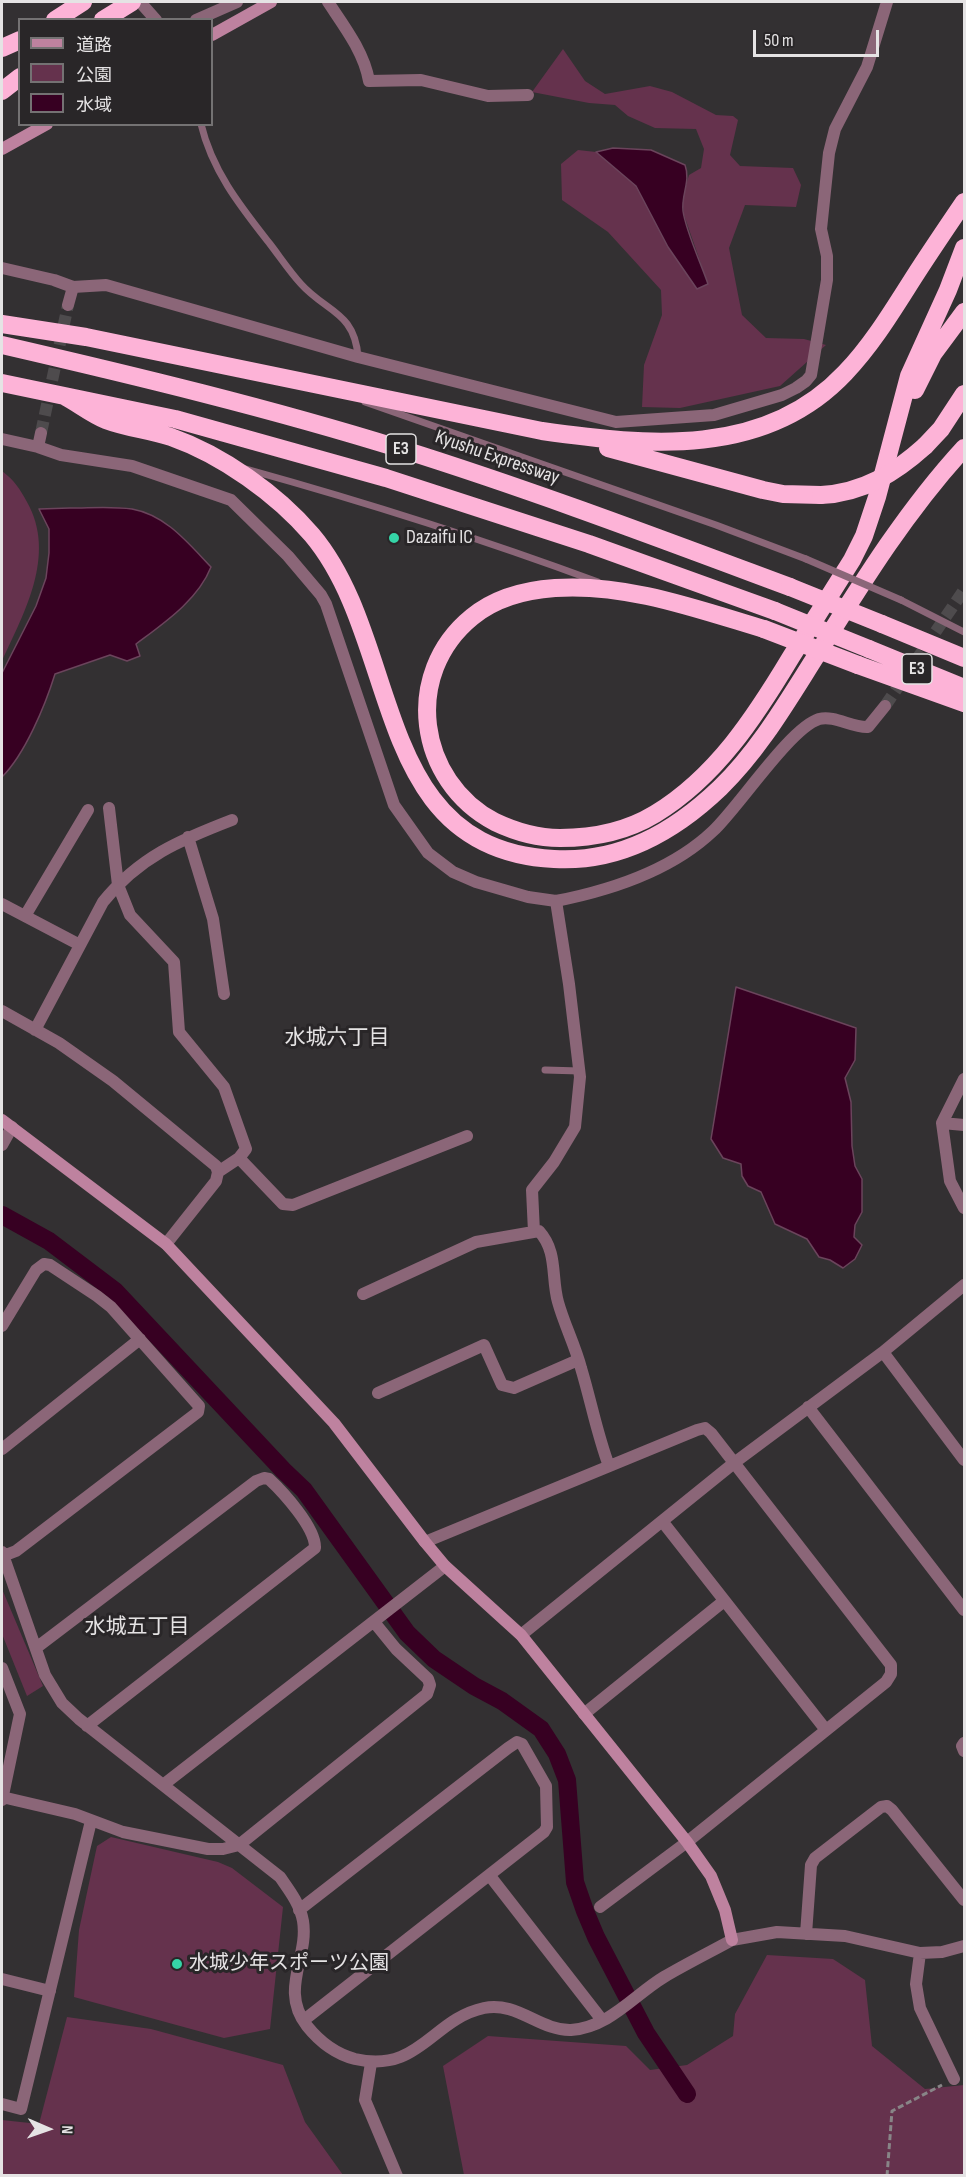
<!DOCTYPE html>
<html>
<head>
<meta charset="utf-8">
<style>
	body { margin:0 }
	#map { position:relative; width:966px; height:2177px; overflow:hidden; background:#333032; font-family:"Sofia Sans Condensed","Noto Sans JP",sans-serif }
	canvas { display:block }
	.frame { position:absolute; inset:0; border:3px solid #e5e3e4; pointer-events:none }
	.legend { position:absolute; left:18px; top:18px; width:195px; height:108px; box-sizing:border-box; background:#292628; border:2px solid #747273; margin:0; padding:8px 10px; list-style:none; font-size:18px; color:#e5e3e4 }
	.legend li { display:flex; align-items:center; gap:12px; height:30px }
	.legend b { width:30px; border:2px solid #747273 }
	.north { position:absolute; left:18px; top:2099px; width:60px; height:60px; -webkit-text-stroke:4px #292628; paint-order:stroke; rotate:92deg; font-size:16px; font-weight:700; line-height:24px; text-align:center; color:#e5e3e4 }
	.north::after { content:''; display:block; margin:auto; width:21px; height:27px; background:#e5e3e4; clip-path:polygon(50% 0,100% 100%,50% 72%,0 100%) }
	.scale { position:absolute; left:753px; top:30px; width:126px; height:27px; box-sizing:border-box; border:3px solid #e5e3e4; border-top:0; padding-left:8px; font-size:18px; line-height:21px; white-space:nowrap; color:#e5e3e4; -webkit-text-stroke:4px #292628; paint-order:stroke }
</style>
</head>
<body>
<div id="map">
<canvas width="966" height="2177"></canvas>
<div class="frame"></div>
<ul class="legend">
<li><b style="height:8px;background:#be829f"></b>道路</li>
<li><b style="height:16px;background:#65324d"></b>公園</li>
<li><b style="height:16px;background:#370022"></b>水域</li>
</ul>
<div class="north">N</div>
<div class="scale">50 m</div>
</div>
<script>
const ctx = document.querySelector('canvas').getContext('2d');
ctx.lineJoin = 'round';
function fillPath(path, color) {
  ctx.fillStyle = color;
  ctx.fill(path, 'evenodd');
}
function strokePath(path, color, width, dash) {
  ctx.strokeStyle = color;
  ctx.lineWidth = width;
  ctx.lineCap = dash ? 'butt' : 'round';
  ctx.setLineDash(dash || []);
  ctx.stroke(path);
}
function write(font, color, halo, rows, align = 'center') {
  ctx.font = font + ' "Sofia Sans Condensed","Noto Sans JP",sans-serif';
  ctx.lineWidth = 6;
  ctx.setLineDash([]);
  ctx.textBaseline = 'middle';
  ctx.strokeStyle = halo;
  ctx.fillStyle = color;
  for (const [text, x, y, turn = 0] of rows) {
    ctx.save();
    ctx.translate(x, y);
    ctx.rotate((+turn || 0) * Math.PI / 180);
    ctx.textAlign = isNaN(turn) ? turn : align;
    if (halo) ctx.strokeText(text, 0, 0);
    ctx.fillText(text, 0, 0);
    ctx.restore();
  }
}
fillPath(new Path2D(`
	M563,49L585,81L605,94L650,86L672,92L716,115L733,116L738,120L730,155L740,166L793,168L801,185L796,207L745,205L729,248L742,315L766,338L804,339L826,345L780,386L680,408L642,407L644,365L662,315L661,290L608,232L562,200L561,164L578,150L596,152L636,186L668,247L708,284L684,215L682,199L689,175L701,168L704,149L696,129L655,128L628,116L615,105L589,103L532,92Z
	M2,471C14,480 20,489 27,502C57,555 24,613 2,661Z
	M2,1589L43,1686L27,1696L2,1634Z
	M111,1837L218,1862L232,1868L283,1907L270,2029L224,2038L74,1997L79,1930L97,1846Z
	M767,1955L833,1959L865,1980L872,2046L925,2089L964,2085V2175H464L443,2066L488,2036L626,2046L650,2070L687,2065L733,2036L735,2014Z
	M67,2017L151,2029L283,2065L305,2122L343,2175H2V2120L39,2124Z`), '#65324d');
const water = new Path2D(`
	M613,148L651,150L685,165C691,181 681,195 683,211C686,232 701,263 708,284L697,289L668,247L636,186L596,152Z
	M70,508C90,508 112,506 132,509C166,515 188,543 211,567C198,600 164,623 136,644L140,656L127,661L110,655L55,674C45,706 25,754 2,777V673L36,606L46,578L49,553V529L39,509Z
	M736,987L856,1028L855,1060L845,1078L851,1102L852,1146L855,1166L862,1179V1212L855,1225L854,1237L862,1245L855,1259L843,1268L830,1260L819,1257L807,1239L775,1224L761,1192L748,1186L742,1176L741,1164L723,1158L711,1139Z`);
fillPath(water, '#370022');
strokePath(water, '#6b445c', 1.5);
strokePath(new Path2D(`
	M2,1215L49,1241L115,1291L283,1470L304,1490L407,1633L434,1659L474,1686L502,1701L541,1729L557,1754L567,1780L575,1882L585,1911L596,1937L646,2033L687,2094`), '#370022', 18);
strokePath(new Path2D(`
	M41,433L68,305
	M885,706L964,590`), '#4e4b4d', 12, [12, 6]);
strokePath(new Path2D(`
	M887,2176L892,2111L942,2085`), '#888587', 3, [6, 3]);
strokePath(new Path2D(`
	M201,124C212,171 241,207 270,244C280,257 290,272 301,284C326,312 355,312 358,357
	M365,402L716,525L806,559
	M246,469C365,502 482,539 598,582
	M901,600L964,632
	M545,1070L580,1071`), '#8b6678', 7);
strokePath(new Path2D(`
	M140,2L156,20
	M328,2C344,26 364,52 369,81L421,80L488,96L528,95
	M196,20L237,2
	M2,268L54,280L73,287L106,285L358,357L616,422L714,415L782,395L796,388L806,381L811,375L827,280V256L821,229L829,153L835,129L867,67L887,2
	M68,305L73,287
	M2,439L38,447L61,455L132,466L231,500L288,556L321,595L326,604L394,805L428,853L453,872L476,882L528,897L556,901C612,890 671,871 713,831C738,808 790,728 819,719C835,715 852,728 868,727L885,706
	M38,447L41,433
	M109,808L118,885L130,915L174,962L179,1032L224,1087L246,1149L239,1158L218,1172
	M188,837L213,919L224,994
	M2,904L80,945
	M25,916L88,810
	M2,1011L59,1043L113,1081L216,1166L218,1172L216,1181L166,1244
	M35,1030L103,902C139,857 180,840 232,820
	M964,1079L942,1123L950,1181L964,1208
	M942,1123L964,1125
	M2,1145L12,1127
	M239,1158L283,1204L293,1205L467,1136
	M534,1232L532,1190L554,1162L575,1127L580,1077L569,984L556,901
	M363,1294L476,1242L539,1231C558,1252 551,1277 558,1302C564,1324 575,1345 581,1368C591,1401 597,1434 609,1466
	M2,1326L36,1270L44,1264L50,1265L97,1296L111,1307L199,1406L198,1412L16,1551L3,1556
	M883,1352L964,1460
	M378,1393L484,1345L502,1385L514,1388L578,1360
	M808,1407L964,1610
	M2,1449L140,1339
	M662,1521L826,1730
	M425,1542L697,1430L705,1428L711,1433L891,1665V1674L886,1682L687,1842L600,1907
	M2,1552L45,1675L62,1703L79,1719L280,1877C289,1890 300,1904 303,1921C309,1957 279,1990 307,2026C319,2041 336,2054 355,2059C419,2074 432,2019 484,2008C517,2001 540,2031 571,2030C610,2027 634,1995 664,1977C686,1964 710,1952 732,1940L777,1932L845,1936L920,1953L942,1952L964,1946
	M521,1635L734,1463L883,1352L964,1285
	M36,1648L256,1481L264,1478L269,1479C283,1492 316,1528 315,1548L87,1726
	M2,1668L20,1714L2,1800
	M584,1714L724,1601
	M964,1743L962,1746L964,1751
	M163,1785L445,1566
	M2,1797L75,1814L123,1832L208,1849H223L239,1845L427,1694L430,1685L428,1679L396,1649L374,1622
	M490,1876L602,2020
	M299,1910L508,1748L517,1742L522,1744L546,1786L547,1827L544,1832L304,2020
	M806,1934L811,1865L815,1858L881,1807L887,1806L892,1810L964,1900
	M920,1953L916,1984L920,2008L954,2079
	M2,1979L50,1991
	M371,2063L365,2100L397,2176
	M2,2104L21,2109L91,1821`), '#8b6678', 12);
strokePath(new Path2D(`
	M212,35L271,2
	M2,149L47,124
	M2,1120L166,1244L334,1423L425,1542L445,1566L521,1635L687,1842L711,1876L725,1910L732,1940`), '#be829f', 12);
strokePath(new Path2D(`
	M55,20L83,2
	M103,20L132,2
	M2,48L20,40
	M2,91L20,77
	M2,324L86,337L542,431C648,446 765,458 845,373C872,345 893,310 914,277C930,252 947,227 964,202
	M2,345C136,376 269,408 401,449C532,490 661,539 790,587
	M2,383L175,419L386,478L589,544L775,611
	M915,390L933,354L964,312
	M66,397C79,404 93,415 106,420C127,428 150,430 171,437C222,455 277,494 312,535C403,643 370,850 554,859C620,863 674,832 720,788C760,749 788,700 818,653C863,581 907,510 964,448
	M925,446L941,429L964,394
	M608,448L763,490L783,494L821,495
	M882,624L964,658
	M764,629C697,609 626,583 555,588C526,590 495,598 472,617C402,674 417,781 495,822C516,832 538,838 560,838C594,838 627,831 655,814C716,777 755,717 791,657C811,625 832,592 852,560L864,536L877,497L909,376L948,290L964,248
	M869,649L964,688
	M858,665L964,703`), '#fdb3d7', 18);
strokePath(new Path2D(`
	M806,559L901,600`), '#8b6678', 7);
strokePath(new Path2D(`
	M821,495C863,493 895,473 925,446
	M790,587L882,624
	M775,611L869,649
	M764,629L858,665`), '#fdb3d7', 18);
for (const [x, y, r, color] of [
	[394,538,6,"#35d4a7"],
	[177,1964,6,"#35d4a7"]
]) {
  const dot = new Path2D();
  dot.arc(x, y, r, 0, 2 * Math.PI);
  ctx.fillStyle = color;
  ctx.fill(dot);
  strokePath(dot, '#292628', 2);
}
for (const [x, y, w] of [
	[401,449,30],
	[917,669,30]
]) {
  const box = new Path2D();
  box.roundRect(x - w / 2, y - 15, w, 30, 4.5);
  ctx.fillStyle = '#292628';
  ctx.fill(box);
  strokePath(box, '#e5e3e4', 1.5);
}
write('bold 18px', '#e5e3e4', null, [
	["E3",401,449],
	["E3",917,669]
]);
write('20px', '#e5e3e4', '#292628', [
	["Kyushu Expressway",497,458,19]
]);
write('20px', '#e5e3e4', '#292628', [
	["Dazaifu IC",406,538],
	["水城少年スポーツ公園",189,1964]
], 'left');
write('21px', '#e5e3e4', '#292628', [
	["水城六丁目",337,1039],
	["水城五丁目",137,1628]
]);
</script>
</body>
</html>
